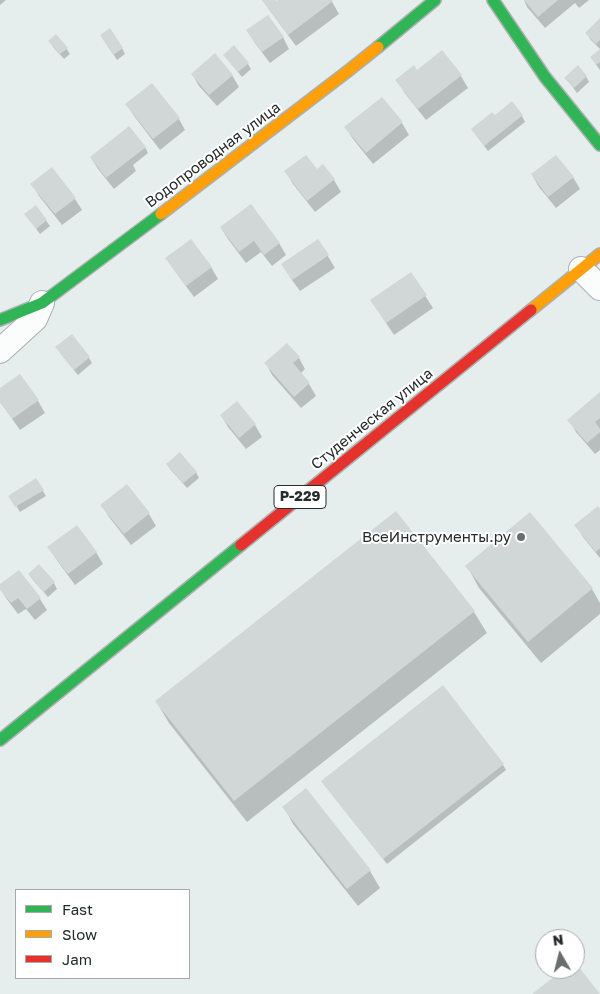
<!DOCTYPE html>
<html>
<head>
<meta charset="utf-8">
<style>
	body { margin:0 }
	#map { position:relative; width:600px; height:994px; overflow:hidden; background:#e6eeed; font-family:"Golos Text",sans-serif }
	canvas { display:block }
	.legend { position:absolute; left:15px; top:889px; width:175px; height:90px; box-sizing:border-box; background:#fff; border:1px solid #a8aaaa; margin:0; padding:6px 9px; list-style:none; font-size:15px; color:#252b2a }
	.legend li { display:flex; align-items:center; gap:10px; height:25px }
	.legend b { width:25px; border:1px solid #a8aaaa }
	.north { position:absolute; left:535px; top:929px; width:50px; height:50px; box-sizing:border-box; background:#fff; border:1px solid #a8aaaa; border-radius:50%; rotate:352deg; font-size:14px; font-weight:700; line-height:20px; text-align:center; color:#252b2a }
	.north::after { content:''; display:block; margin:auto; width:18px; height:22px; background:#696f6e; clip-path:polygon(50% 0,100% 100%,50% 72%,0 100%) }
</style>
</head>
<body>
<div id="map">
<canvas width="600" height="994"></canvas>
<ul class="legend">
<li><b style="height:6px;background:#30b455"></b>Fast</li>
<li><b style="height:6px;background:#ff9f0a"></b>Slow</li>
<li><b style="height:6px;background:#e5322d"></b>Jam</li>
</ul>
<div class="north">N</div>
</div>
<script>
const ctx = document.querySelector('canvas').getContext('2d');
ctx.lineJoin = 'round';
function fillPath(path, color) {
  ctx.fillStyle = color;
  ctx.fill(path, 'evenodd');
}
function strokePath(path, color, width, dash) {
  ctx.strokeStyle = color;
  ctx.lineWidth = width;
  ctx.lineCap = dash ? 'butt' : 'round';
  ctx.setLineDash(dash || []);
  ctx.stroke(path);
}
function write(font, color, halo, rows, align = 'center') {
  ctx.font = font + ' "Golos Text",sans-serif';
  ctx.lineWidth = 4;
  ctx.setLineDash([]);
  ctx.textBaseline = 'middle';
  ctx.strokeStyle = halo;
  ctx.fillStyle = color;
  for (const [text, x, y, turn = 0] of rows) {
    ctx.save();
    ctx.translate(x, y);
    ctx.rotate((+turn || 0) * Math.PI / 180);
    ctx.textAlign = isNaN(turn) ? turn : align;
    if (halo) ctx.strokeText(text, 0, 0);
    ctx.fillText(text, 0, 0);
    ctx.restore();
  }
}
fillPath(new Path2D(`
	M0,0H6L0,5Z
	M262,0H274L276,3L280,0H331L339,14L296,46Z
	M524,0H589L579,8L575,3L545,28L527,7Z
	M600,20V49L590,39L587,33Z
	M248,31L283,37L289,49L270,63L255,43Z
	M50,41L66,48L70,54L64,59L53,47Z
	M105,41L122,48L125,54L117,60Z
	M600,51V70L595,63Z
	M442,52L461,76L468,88L426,120L404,92L397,80L417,71Z
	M224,55L248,64L251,69L242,77L228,60Z
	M192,74L232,75L239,87L217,106L199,86Z
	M586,76L589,82L577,93L566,78Z
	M382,98L402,123L409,135L373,164L353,139L346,128Z
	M127,105L179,119L185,130L160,150L134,116Z
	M522,116L525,122L488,151L476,135L494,117Z
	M145,147L148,153L133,165L136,171L114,189L98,169L91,158Z
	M323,166L334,180L341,192L315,212L293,184L286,172L316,171Z
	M532,175L573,177L580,189L556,208L539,187Z
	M32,184L75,199L82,210L62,225L39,196Z
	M36,207L50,226L40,234L26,215Z
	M221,228L279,243L286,255L272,266L261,252L246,263L228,239Z
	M318,240L335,268L300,291L289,276Z
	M167,259L211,267L218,279L194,297L174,270Z
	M411,274L433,308L394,335L371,300Z
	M60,353L89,358L92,363L78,375Z
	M299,358L305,369L300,374L309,384L316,396L301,408L272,375L266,363Z
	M20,375L38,401L45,413L20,430L0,402V389Z
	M600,393V450L595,454L576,432L569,420Z
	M221,415L255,425L262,437L246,449L228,427Z
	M167,464L196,472L199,478L187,488L170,469Z
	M36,480L46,496L20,512L10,496Z
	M127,486L149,514L156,526L131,545L109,517L102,506Z
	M600,511V558L583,537L576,525Z
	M396,512L474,612L487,633L247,822L169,723L156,701Z
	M530,514L592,589L600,603V614L541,663L479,588L467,566Z
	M49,548L96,552L103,564L75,585L56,559Z
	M39,565L54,583L57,589L48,597L32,579L29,574Z
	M0,586L40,599L47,610L35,620L26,609L18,614L6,598L0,588Z
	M503,765L506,770L387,864L326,787L322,782Z
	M306,790L370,871L380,888L358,906L293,824L284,807Z`), '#0003');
fillPath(new Path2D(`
	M262,0H276V1L278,0H332L333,1L288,35Z
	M524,0H558L538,17Z
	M268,15L284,37L262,52L246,30Z
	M600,18V40L596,44L585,33Z
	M110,28L123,48L113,55L100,35Z
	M56,34L68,48L60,54L48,41Z
	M234,45L249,63L238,72L223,55Z
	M600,49V62L596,65L590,57Z
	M442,50L462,75L418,109L395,80L414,65L417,70Z
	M215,53L233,75L209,95L191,74Z
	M578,65L587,76L574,88L564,78Z
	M152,83L180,118L153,139L125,104Z
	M382,97L403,122L366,153L344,127Z
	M512,101L523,115L484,146L471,129L492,112L495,115Z
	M129,126L146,147L106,178L90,157Z
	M306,155L317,169L323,164L335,179L307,201L284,171Z
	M556,155L574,177L548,197L531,174Z
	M52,167L76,198L55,214L30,184Z
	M251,204L280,243L264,255L254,241L239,252L220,227Z
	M36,205L47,220L36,229L24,214Z
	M191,239L212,267L186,286L165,258Z
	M318,239L329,255L292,280L281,264Z
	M411,272L427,295L386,323L370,300Z
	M72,334L90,357L74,370L55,347Z
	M287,343L300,357L293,363L310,383L294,397L264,363Z
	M20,374L39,400L12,419L0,402V388Z
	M600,392V418L595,422L600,429V432L587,443L567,420Z
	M237,401L256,424L239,438L220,415Z
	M180,452L197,472L183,483L166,464Z
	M36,478L44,490L15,507L8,496Z
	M127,484L150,513L124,534L100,505Z
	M598,506L600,509V548L596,552L574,525Z
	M396,511L475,611L234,801L155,701Z
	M530,512L593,588L528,642L465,566Z
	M77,525L97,552L68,574L47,547Z
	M39,564L55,582L44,592L28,574Z
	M19,570L41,598L27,609L18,598L11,603L0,590V584Z
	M443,685L504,764L383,859L321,781Z
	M306,788L371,870L347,889L282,807Z
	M575,962L600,994H532L564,969H575Z`), '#d1d7d6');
const street = new Path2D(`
	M581,269L600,288
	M0,351L35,319L42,303`);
const fast = new Path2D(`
	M493,0L545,77L600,145
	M378,47L435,0
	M0,320L42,303L161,214
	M0,740L241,545`);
const slow = new Path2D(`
	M161,214L348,71L378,47
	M531,310L600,254`);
const jam = new Path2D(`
	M241,545L531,310`);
strokePath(street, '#abb1b0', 26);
strokePath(fast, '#abb1b0', 14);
strokePath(slow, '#abb1b0', 14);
strokePath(jam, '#abb1b0', 14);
strokePath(street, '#fbfcfc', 24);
strokePath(fast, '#30b455', 11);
strokePath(slow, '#ff9f0a', 11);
strokePath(jam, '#e5322d', 11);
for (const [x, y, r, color] of [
	[521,537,5,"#696f6e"]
]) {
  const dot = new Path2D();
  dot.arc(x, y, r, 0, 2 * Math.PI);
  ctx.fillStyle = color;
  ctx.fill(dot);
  strokePath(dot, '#fff', 2);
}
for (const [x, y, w] of [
	[300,497,52]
]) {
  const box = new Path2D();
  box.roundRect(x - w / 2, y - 11.5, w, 23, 4);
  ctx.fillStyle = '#fff';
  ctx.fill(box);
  strokePath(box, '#252b2a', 1);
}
write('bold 14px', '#252b2a', null, [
	["Р-229",300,497]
]);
write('15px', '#252b2a', '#fff', [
	["Водопроводная улица",213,155,-37],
	["Студенческая улица",372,419,-39]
]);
write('15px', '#252b2a', '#fff', [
	["ВсеИнструменты.ру",511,537]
], 'right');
</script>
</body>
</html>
